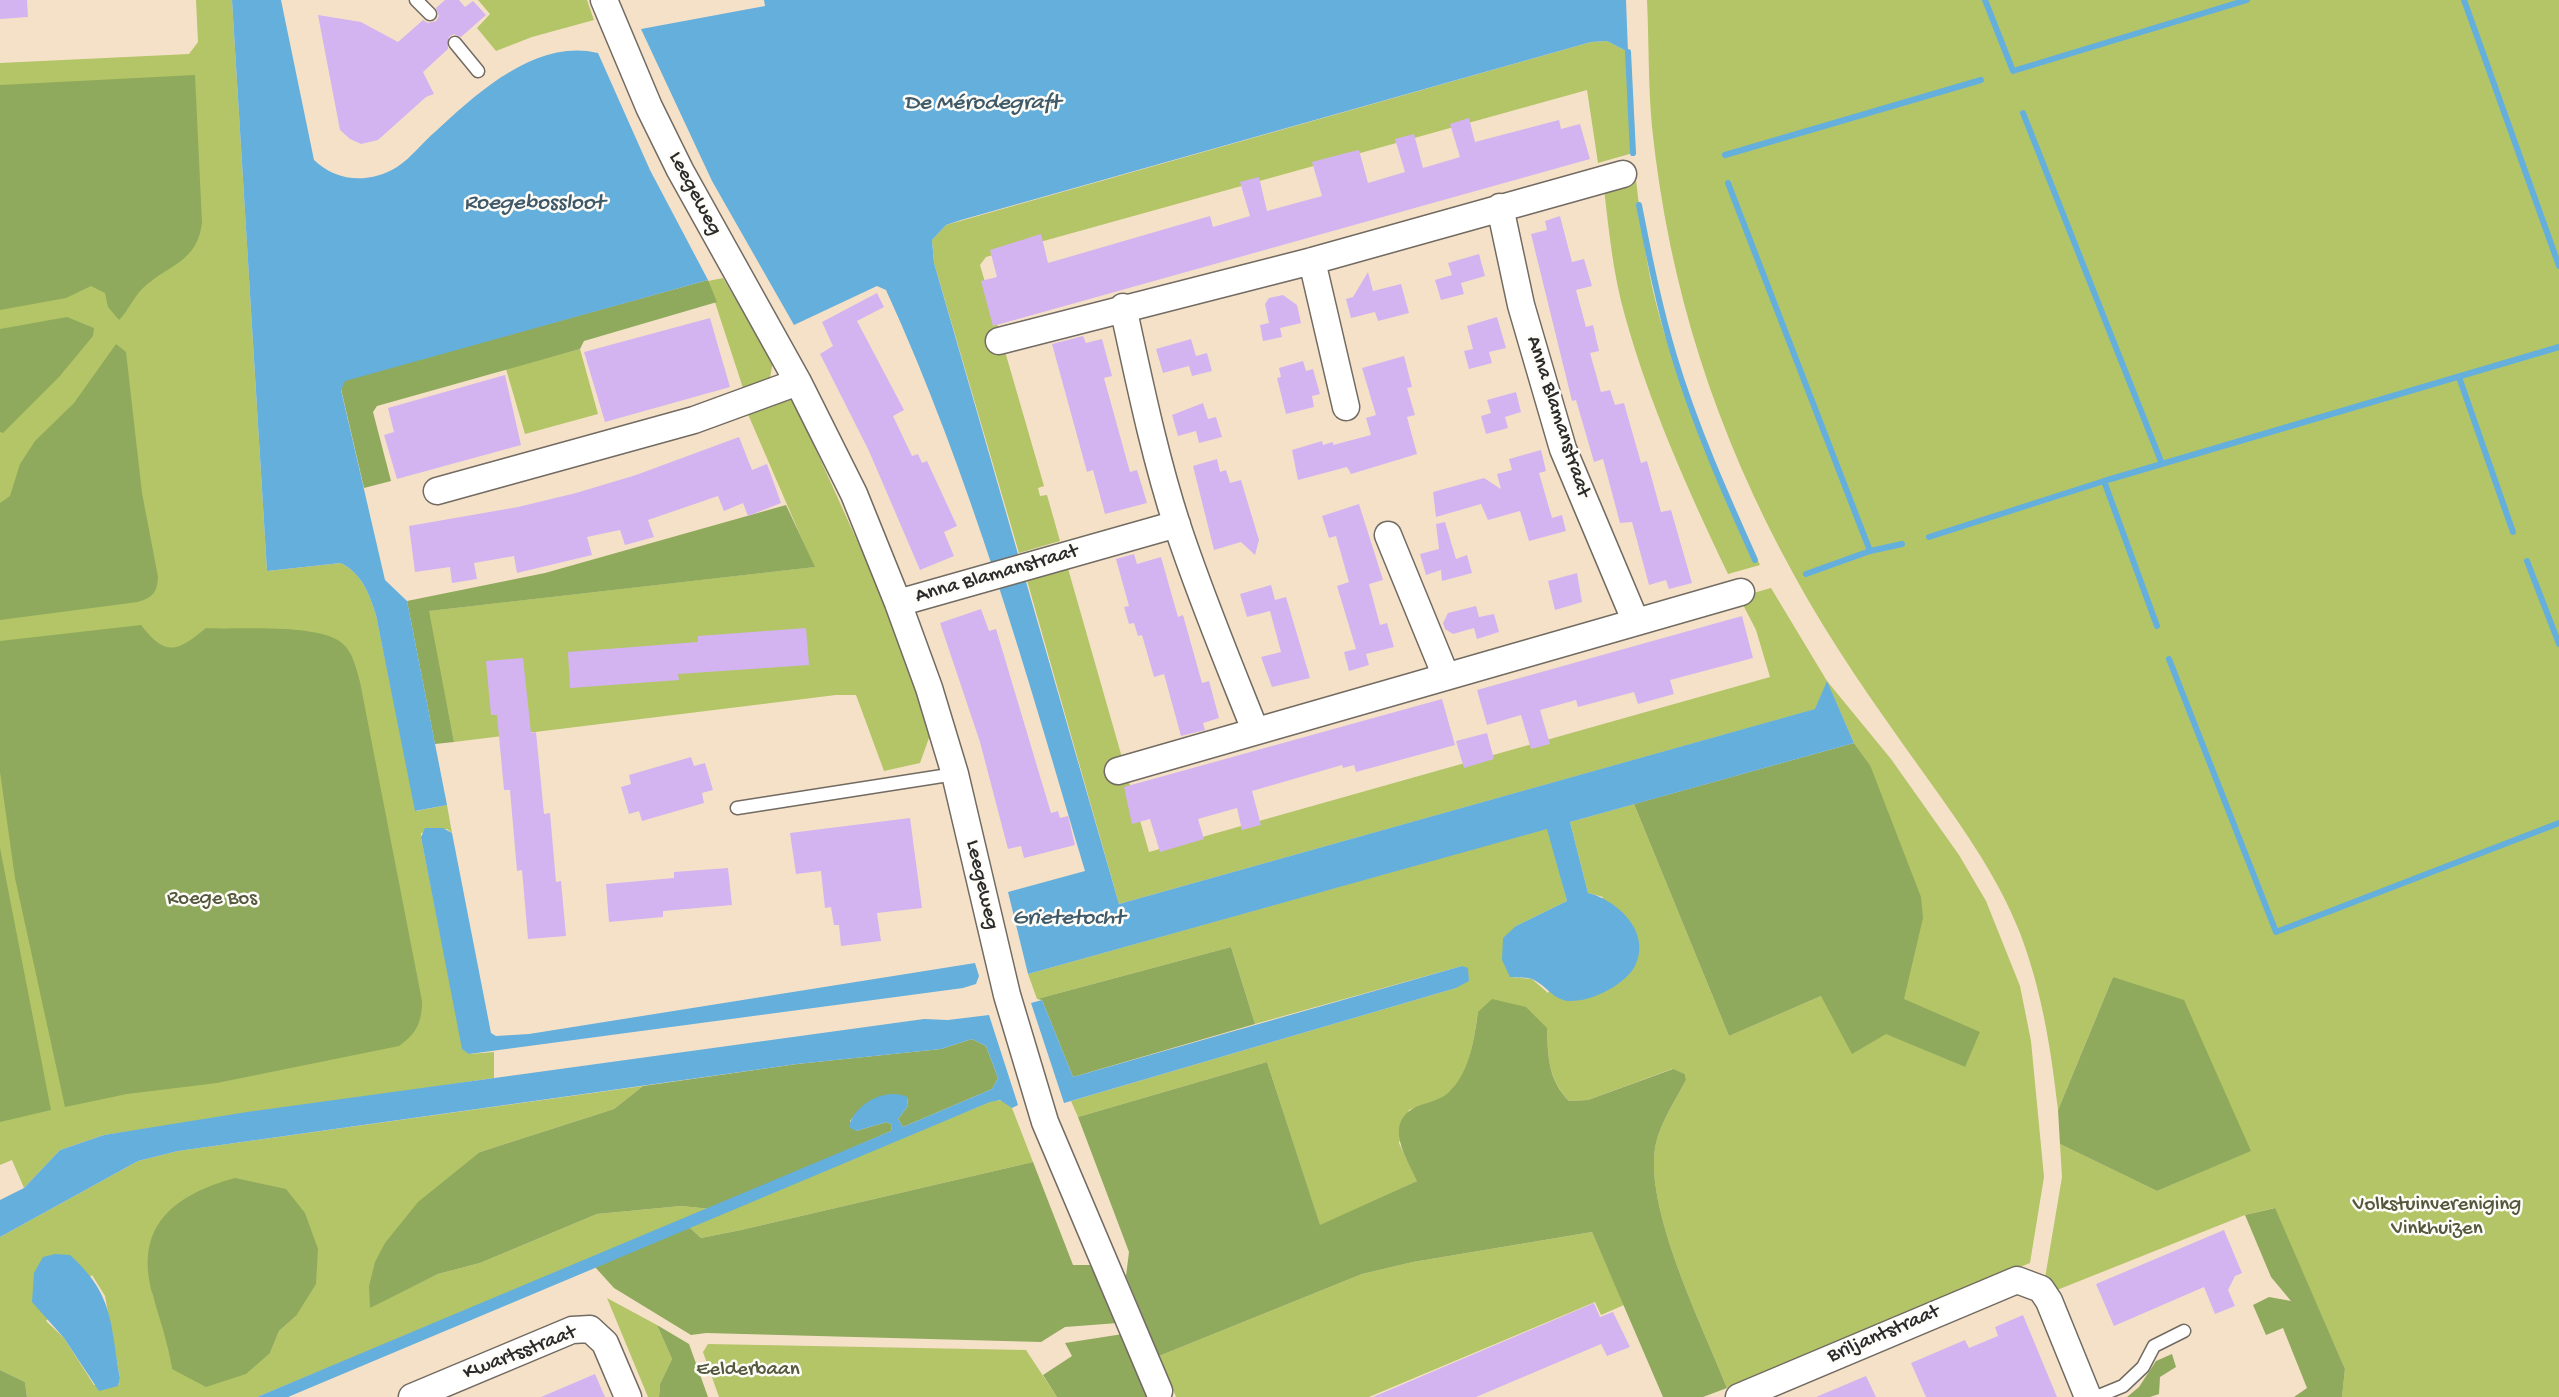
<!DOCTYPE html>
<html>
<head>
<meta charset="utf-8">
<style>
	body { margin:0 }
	canvas { display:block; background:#f5e1c8 }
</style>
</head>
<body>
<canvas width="2559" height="1397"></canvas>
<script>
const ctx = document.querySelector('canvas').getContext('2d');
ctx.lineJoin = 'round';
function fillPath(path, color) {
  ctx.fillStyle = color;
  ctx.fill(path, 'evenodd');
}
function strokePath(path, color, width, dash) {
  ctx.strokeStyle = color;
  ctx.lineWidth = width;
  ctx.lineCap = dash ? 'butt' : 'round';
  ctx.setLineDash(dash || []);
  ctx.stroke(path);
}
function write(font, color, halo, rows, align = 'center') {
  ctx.font = font + ' "Gochi Hand",sans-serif';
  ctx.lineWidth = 5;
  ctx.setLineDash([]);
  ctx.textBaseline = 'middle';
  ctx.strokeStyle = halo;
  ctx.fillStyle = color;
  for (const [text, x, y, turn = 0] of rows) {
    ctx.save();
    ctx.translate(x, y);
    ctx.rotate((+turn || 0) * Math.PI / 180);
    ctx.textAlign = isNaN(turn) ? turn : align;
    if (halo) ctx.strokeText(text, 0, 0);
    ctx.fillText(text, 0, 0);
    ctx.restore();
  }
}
fillPath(new Path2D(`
	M196,0H232L267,571L341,563C362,574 369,593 376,615L416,811L447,805L452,833L447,829L421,833V837L452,993L469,1054L494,1052V1078L104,1135L60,1150L24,1188L12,1160L0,1165V63L189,54L198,42Z
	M478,0H587L594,20L532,37L496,51L477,28L490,14Z
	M1647,0H2559V1397H2342L2345,1369L2274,1208L2245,1215L2052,1292L2045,1278L2062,1177L2060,1144L2157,1191L2250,1151L2113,977L2058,1110C2051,1049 2042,991 2020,933C1996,872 1957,820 1920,768C1875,705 1831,643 1794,575C1716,433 1669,289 1652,127C1648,85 1649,42 1647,0Z
	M1607,41L1628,52L1633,153L1598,163L1587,90L986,257L980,265L1044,486L1038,488L1040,496L1047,495L1060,541L1019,553L934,263L932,240L946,225L1591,42Z
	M1636,180C1641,222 1646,265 1657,307C1681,397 1720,481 1760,565L1728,574C1688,490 1650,406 1625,316C1613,274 1609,231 1604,189Z
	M723,278L773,361L770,378L743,388L708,281Z
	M580,349L598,414L525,434L506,369Z
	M793,399L888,609L930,735L920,763L884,771L856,695H836L454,742L428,611L814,567L747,412Z
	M1067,565L1149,852L1770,677L1756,630L1739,597L1771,588L1827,681L1891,759L1959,855L1986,901L2020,986L2031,1041L2044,1177L2030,1263L1727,1388C1703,1326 1642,1206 1656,1143C1661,1122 1676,1099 1686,1080L1685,1074L1672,1069L1588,1100L1569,1101C1548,1078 1548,1058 1547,1028L1478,1012C1474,1037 1470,1079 1446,1095C1435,1102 1421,1105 1409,1110L1399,1143L1417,1181L1320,1226L1267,1062L1078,1117L1071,1101L1456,988L1462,966L1255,1024L1231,947L1037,999L1028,974L1548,828L1567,901L1516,926L1510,977L1532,979L1548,993L1603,897L1588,893L1570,822L1634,804L1729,1036L1821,996L1886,1033L1965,1067L1904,1000L1870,765L1854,743L1827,682L1816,709L1119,904L1026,577Z
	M643,1086L614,1109L480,1152L370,1307L438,1274L480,1263L597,1214L681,1206L711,1209L257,1397H27L25,1382L0,1370V1237L138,1161L178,1151ZM92,1275L105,1296L120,1378L118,1386L94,1385L64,1338L46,1321ZM152,1293L296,1316L279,1331L270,1353L172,1369L168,1338Z
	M994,1100L1005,1101L1012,1108L1033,1162L741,1230L701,1238L689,1227Z
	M1592,1232L1624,1305L1601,1315L1595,1302L1369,1397H1176L1159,1356L1362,1274L1413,1262Z
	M607,1298L657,1325L672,1359L660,1384L659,1397H648Z
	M708,1344L1026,1350L1057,1397H719L703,1352Z`), '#b4c568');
fillPath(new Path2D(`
	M195,75L202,223C197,263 168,264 142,289C133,298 128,311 119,320L108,307L105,293L91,286L66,298L0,310V85Z
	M708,280L717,302L584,341L580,349L377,406L373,412L391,481L364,488L341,389L345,380Z
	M67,317L94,328L93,336L59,377L3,433L0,432V329Z
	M116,344L126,352L142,493L158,577C157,593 153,597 138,602L0,620V503L10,496L20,464L35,441L74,403Z
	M786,505L815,567L429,611L454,742L435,744L407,601L545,573Z
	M141,625C166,658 178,651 206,628C239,630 317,623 342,643C353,652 356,668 360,682L422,1001C422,1023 416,1034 399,1046L217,1083L127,1094L65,1107L15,878L0,772V641Z
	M1854,743L1870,765L1921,897L1923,918L1904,999L1980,1032L1965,1067L1886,1034L1852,1054L1821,996L1729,1036L1634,804Z
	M0,848L51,1110L0,1122Z
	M1231,947L1255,1024L1073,1077L1042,1000L1037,999Z
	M2113,977L2184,1000L2251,1151L2157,1191L2060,1144L2058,1110Z
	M1492,999L1526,1007L1547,1028C1548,1058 1548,1079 1569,1101L1588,1100L1673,1069L1685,1074L1686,1080C1676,1099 1661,1122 1656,1143C1642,1206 1703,1326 1727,1388L1703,1397H1663L1592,1232L1413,1262L1362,1274L1159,1356L1126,1276L1129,1252L1078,1117L1267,1062L1320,1225L1417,1181C1406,1156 1382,1122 1418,1106C1427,1103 1441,1099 1448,1093C1470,1073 1474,1039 1478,1012Z
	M972,1039L986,1046L998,1078L992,1089L903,1127L898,1119L908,1106L907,1097C877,1096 870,1097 850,1121L856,1131L887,1122L892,1125L891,1131L711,1209L681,1206L597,1214L480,1263L438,1274L370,1308L369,1286L375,1262L385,1243L418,1202L480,1152L614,1109L643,1086L797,1064L941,1049Z
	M1033,1162L1073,1265H1091L1118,1323L1065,1327L1041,1342L706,1333L691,1335L614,1288L595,1267L689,1227L701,1238L741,1230Z
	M235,1178L286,1189L305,1213L318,1249L316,1284L296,1316L279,1331L270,1353L246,1374L206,1387L172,1369C168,1342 160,1321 153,1296C133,1227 173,1195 235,1178Z
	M2275,1208L2345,1369L2342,1397H2294L2307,1388L2283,1328L2266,1335L2253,1305L2269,1297L2291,1301L2271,1277L2245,1215Z
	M657,1325L689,1344L708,1397H659L660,1384L672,1359Z
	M1123,1334L1149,1397H1057L1043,1375L1072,1356L1065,1343Z
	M2172,1354L2176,1367L2160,1377L2159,1394L2150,1397H2127L2139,1387L2156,1361Z
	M0,1370L25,1382L27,1397H0Z`), '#8faa5c');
fillPath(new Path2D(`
	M232,0H281L314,160C337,182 369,184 397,167C411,158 423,142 436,131C478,92 537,38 598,53L650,170L708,280L345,381L341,390L385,580L407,601L447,805L415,811L376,615C369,593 362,574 341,563L267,571Z
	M764,0H1626L1628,52L1607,41L1591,42L961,220L946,225L932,240L934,263L1119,904L1815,709L1827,681L1854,743L1570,822L1588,893C1617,900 1652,932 1635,966C1625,985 1591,1002 1569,1001C1553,1000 1546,985 1532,979C1527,977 1517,978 1510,977L1502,960L1503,938L1516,926L1567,901L1547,829L1028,974L1008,892L1085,871C1027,675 971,476 886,290L877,286L794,325L712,181L641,29L765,6Z
	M425,828H443L452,833L491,1033L496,1036L529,1034L975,963L979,976L976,984L963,988L469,1054L462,1049L421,837Z
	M1462,966L1468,968L1469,981L1456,988L1064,1103L1031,1003L1042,1000L1073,1077Z
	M989,1015L1018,1105L1012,1108L1000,1100L990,1102L288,1397H257L891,1131L892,1125L887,1122L856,1131L849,1127C854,1104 886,1087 907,1097L908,1106L898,1119L903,1127L992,1089L998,1078L986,1046L972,1039L941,1049L797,1064L178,1151L138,1161L0,1237V1200L24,1188L60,1150L104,1135L247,1112L924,1019L948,1020Z
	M55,1254L70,1255C114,1295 110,1322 120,1378L118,1386L99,1391L64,1338L32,1302L34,1273L43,1257Z`), '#65afdd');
strokePath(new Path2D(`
	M1985,0L2013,71L2247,0
	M2464,0L2559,266
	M1628,52L1633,153
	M2023,113L2162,464
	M1725,155L1981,80
	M1728,183L1870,551
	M1639,205C1649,256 1659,306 1674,356C1695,426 1725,493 1755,560
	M2459,377L2513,532
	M2104,481L2157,626
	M1929,537L2104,481L2559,347
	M2527,561L2559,644
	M1806,574L1870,551L1902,544
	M2169,659L2276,932L2559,823`), '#65afdd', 6);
fillPath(new Path2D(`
	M0,0H27L28,17L0,19Z
	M445,0H459L465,7L473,1L486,15L461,37L454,34L449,37L448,49L423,72L434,94L426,97L378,140L361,144L350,139L340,130L318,15L361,22L398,42L423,20L428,23L436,21L439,16L436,8Z
	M1469,118L1475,142L1559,120L1561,129L1580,124L1590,159L993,326L981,281L997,277L990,250L1041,234L1048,263L1210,216L1213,227L1250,216L1240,182L1259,177L1267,211L1322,196L1312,162L1346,153L1359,150L1368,183L1405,172L1395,139L1414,134L1423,168L1460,157L1450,124Z
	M1560,216L1572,262L1584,259L1592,286L1576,290L1586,327L1593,325L1599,351L1590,353L1601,392L1610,390L1615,405L1624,403L1641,463L1647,461L1661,512L1671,510L1692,583L1669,589L1666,580L1649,585L1632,522L1620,523L1603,459L1594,462L1576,400L1572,401L1531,234L1547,230L1545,221Z
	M1479,254L1485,276L1461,283L1464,294L1441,300L1435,280L1452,275L1448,263Z
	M1368,272L1373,291L1401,284L1409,313L1378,321L1375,312L1351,318L1346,299L1353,297Z
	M877,293L884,307L857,321L904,410L893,416L912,456L918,454L922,463L927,461L957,526L944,532L954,556L920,570L869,451L820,354L833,346L822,322Z
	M1283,295L1297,305L1301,323L1280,328L1282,337L1263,341L1260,325L1269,323L1265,304L1269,298Z
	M1497,317L1506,348L1489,352L1492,363L1469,369L1464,351L1473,349L1467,326Z
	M710,318L730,387L605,422L584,352Z
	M1083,336L1086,343L1102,339L1112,376L1104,378L1130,472L1137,470L1147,503L1105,514L1093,470L1087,472L1052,344Z
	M1191,339L1196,356L1207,353L1212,371L1192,376L1189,366L1163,373L1156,349Z
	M1404,356L1412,387L1407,388L1415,415L1407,417L1417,454L1351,474L1347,467L1298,480L1292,450L1322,441L1323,445L1333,442V445L1371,435L1366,418L1376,415L1362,368Z
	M1303,361L1306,371L1313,369L1320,394L1312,396L1314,407L1286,414L1277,378L1281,377L1279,368Z
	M505,375L521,445L397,479L384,435L394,432L388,408Z
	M1516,392L1521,412L1505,417L1508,428L1486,434L1481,416L1491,413L1487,400Z
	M1203,403L1208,419L1216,417L1222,437L1199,443L1196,431L1178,436L1172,415Z
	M739,437L752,470L767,464L781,503L748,516L743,503L724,511L718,496L648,520L654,537L625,545L620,530L587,537L592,555L525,571L517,573L514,556L474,563L477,579L452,583L450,567L415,572L409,526L518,507L576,493L636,475Z
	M1541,450L1546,471L1539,473L1552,518L1562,515L1566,531L1529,541L1520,511L1488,520L1481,504L1436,517L1433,492L1484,478L1501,489L1497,474L1512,470L1509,459Z
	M1217,459L1220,472L1226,470L1230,483L1241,480L1259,540L1255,555L1241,542L1214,550L1193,466Z
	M1359,504L1383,580L1369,584L1380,625L1387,623L1394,647L1366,654L1369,665L1349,671L1344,652L1356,649L1337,586L1349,582L1336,536L1329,538L1322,516Z
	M1445,522L1456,559L1467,555L1472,573L1442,581L1441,570L1426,575L1420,554L1439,549L1436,524Z
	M1134,554L1137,564L1161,557L1178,617L1183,615L1202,683L1209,681L1219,718L1203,723L1205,730L1181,736L1164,674L1154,677L1142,635L1138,636L1134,623L1129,624L1124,607L1129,606L1116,559Z
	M1577,573L1582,602L1555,610L1548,581Z
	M1271,585L1275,600L1286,597L1310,678L1272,687L1261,657L1281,652L1270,611L1247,617L1240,594Z
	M1476,606L1479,617L1494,614L1499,632L1477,639L1474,628L1453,634L1445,629L1443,623L1448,613Z
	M981,609L989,631L996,629L1051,813L1058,811L1060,818L1068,816L1075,845L1024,858L1021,846L1008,849L980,742L940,623Z
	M1742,616L1753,658L1670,680L1674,694L1638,704L1634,692L1578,707L1576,700L1540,710L1550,744L1531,749L1521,715L1487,725L1477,690Z
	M806,628L809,665L678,674L679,680L570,688L568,652L698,642V636Z
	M523,658L531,733L536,732L544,814L550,813L556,882L561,881L566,936L528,939L522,870L517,871L510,790H504L497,715H491L486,661Z
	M1442,699L1455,745L1356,772L1354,765L1343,768L1342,765L1252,791L1261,825L1242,830L1237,808L1198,819L1204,839L1160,852L1150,819L1132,824L1124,787Z
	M1487,733L1494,759L1464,768L1456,741Z
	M691,757L694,766L705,763L713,790L702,793L704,803L642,821L639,811L629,814L621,787L631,784L629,775Z
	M910,818L922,908L877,913L881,941L841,946L839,925H834L831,907L825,908L821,871L796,874L790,833Z
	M728,868L732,905L663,911V917L609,922L606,884L674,878V872Z
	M2224,1230L2242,1273L2235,1276L2228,1290L2235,1306L2215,1314L2204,1287L2114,1326L2096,1284Z
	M1594,1303L1600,1317L1613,1312L1630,1347L1607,1356L1601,1344L1476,1397H1373Z
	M2023,1315L2057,1397H1926L1911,1363L1965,1340L1969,1348L1998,1336L1995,1327Z
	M595,1374L605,1397H541Z
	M1866,1376L1876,1397H1816Z`), '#d3b4f1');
const lane = new Path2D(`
	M416,0L430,14
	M455,43L478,71
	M737,808L955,774
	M2096,1397L2123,1386L2143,1367L2154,1346L2184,1331`);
const street = new Path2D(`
	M604,0L649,107L680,170L798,382L854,494L898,603L929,688L955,774L1007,995L1045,1122L1159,1391
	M1500,207L1521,305L1563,449L1635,620
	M1312,261L1346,407
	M1123,307C1139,380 1154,454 1177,525C1200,595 1228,662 1255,730
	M999,341L1312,261L1623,174
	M437,491L694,420L798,382
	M1388,535L1445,674
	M898,603L1177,524
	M1118,771L1741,592
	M412,1397L572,1330L590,1329L605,1343L628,1397
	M1739,1397L2017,1280L2041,1289L2049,1301L2088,1397`);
strokePath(lane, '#726b62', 15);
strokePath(street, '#726b62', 29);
strokePath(lane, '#fff', 12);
strokePath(street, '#fff', 26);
write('21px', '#2b2b2b', '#fdfcf7', [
	["Leegeweg",694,194,62],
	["Anna Blamanstraat",1557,417,72],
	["Anna Blamanstraat",997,575,-16],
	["Leegeweg",981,885,77],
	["Briljantstraat",1884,1335,-23],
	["Kwartsstraat",520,1354,-21]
]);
write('21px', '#54593d', '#fdfcf7', [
	["Roege Bos",212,900],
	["Volkstuinvereniging",2437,1206],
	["Vinkhuizen",2437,1230],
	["Eelderbaan",748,1371]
]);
write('italic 23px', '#3f5969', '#fdfcf7', [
	["De Mérodegraft",982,104],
	["Roegebossloot",534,204],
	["Grietetocht",1068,919]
]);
</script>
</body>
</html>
